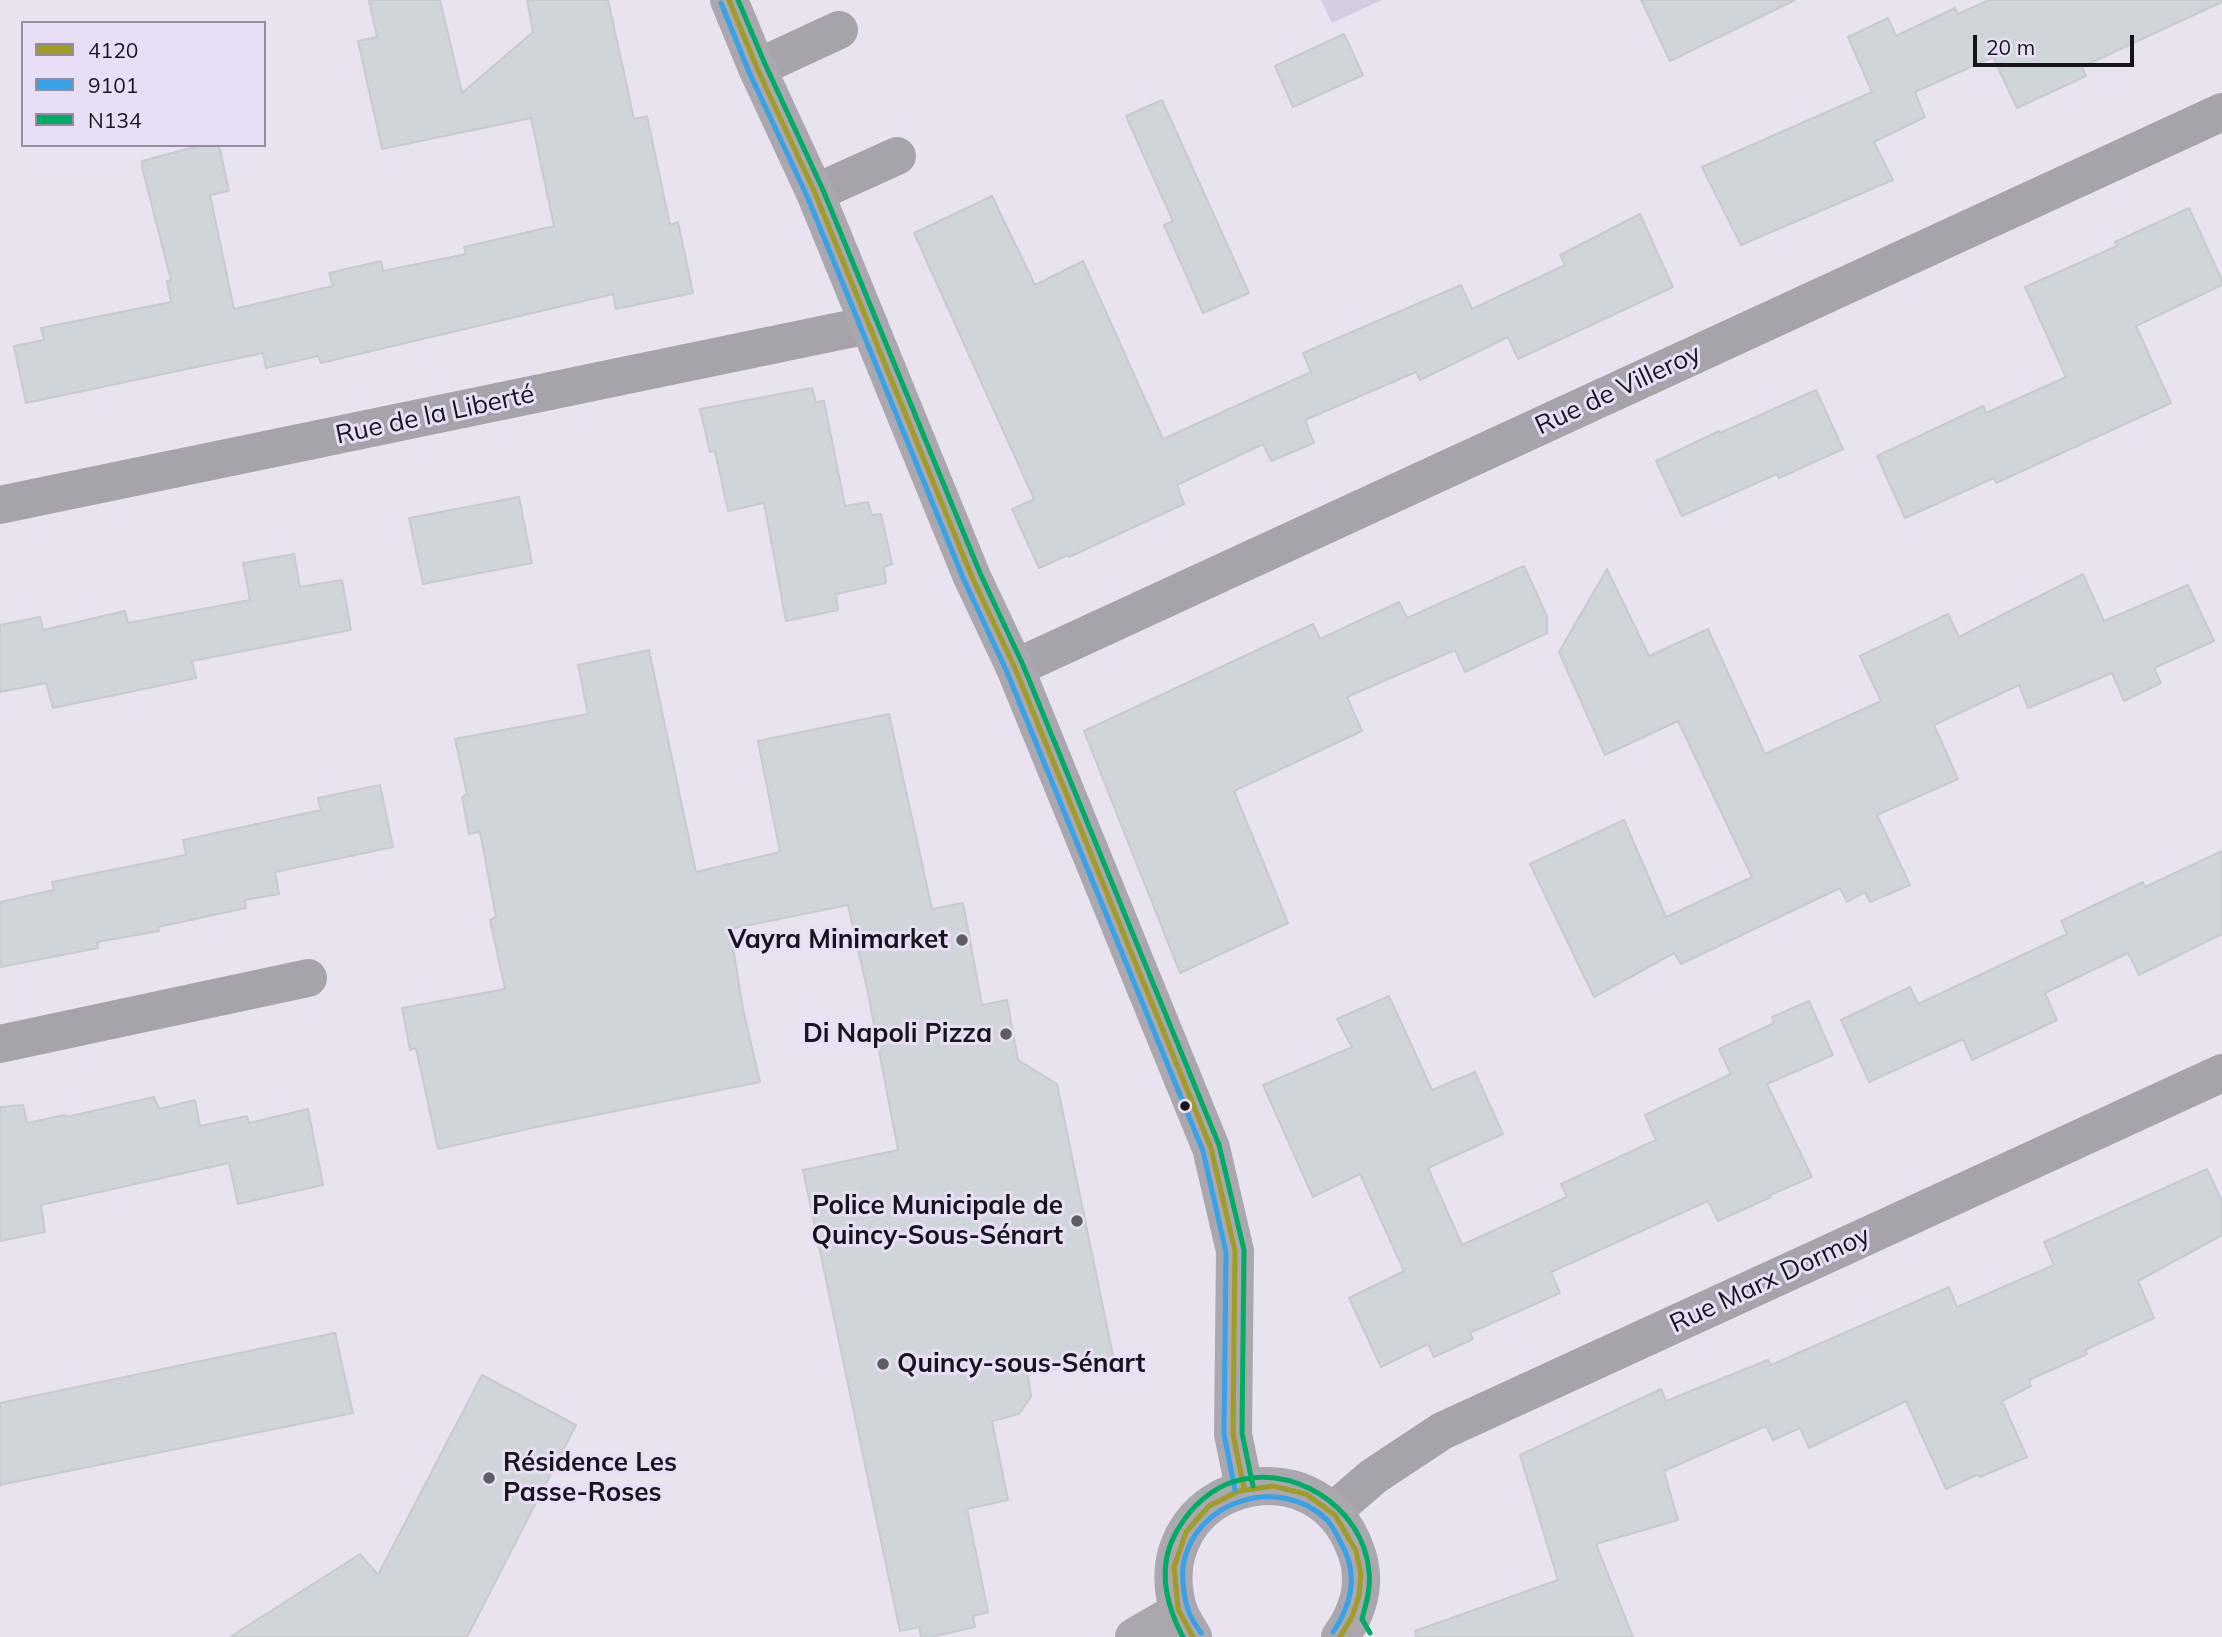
<!DOCTYPE html>
<html>
<head>
<meta charset="utf-8">
<style>
	body { margin:0 }
	#map { position:relative; width:2222px; height:1637px; overflow:hidden; background:#e9e3f0; font-family:Mulish,sans-serif }
	canvas { display:block }
	.legend { position:absolute; left:21px; top:21px; width:245px; height:126px; box-sizing:border-box; background:#e8def5; border:2px solid #948d9e; margin:0; padding:9px 12px; list-style:none; font-size:21px; color:#17141b }
	.legend li { display:flex; align-items:center; gap:14px; height:35px }
	.legend b { width:35px; border:2px solid #948d9e }
	.scale { position:absolute; left:1973px; top:35px; width:161px; height:32px; box-sizing:border-box; border:4px solid #17141b; border-top:0; padding-left:9px; font-size:21px; line-height:24px; white-space:nowrap; color:#17141b; -webkit-text-stroke:5px #e8def5; paint-order:stroke }
</style>
</head>
<body>
<div id="map">
<canvas width="2222" height="1637"></canvas>
<ul class="legend">
<li><b style="height:9px;background:#a09c26"></b>4120</li>
<li><b style="height:9px;background:#37a2e8"></b>9101</li>
<li><b style="height:9px;background:#00ab66"></b>N134</li>
</ul>
<div class="scale">20 m</div>
</div>
<script>
const ctx = document.querySelector('canvas').getContext('2d');
ctx.lineJoin = 'round';
function fillPath(path, color) {
  ctx.fillStyle = color;
  ctx.fill(path, 'evenodd');
}
function strokePath(path, color, width, dash) {
  ctx.strokeStyle = color;
  ctx.lineWidth = width;
  ctx.lineCap = dash ? 'butt' : 'round';
  ctx.setLineDash(dash || []);
  ctx.stroke(path);
}
function write(font, color, halo, rows, align = 'center') {
  ctx.font = font + ' Mulish,sans-serif';
  ctx.lineWidth = 6;
  ctx.setLineDash([]);
  ctx.textBaseline = 'middle';
  ctx.strokeStyle = halo;
  ctx.fillStyle = color;
  for (const [text, x, y, turn = 0] of rows) {
    ctx.save();
    ctx.translate(x, y);
    ctx.rotate((+turn || 0) * Math.PI / 180);
    ctx.textAlign = isNaN(turn) ? turn : align;
    if (halo) ctx.strokeText(text, 0, 0);
    ctx.fillText(text, 0, 0);
    ctx.restore();
  }
}
fillPath(new Path2D(`
	M1321,0H1382L1332,23Z`), '#d6cce2');
const building = new Path2D(`
	M369,0H440L462,93L533,32L527,0H608L634,119L647,116L670,225L678,222L693,293L616,309L613,294L321,363L318,356L266,368L263,353L26,403L14,346L44,340L41,328L171,302L167,281L171,280L142,167V161L202,145H219L229,191L210,195L234,309L333,286L329,273L381,261L383,271L466,254L464,247L554,226L531,118L382,149L358,41L377,37Z
	M1641,0H1795L1670,61Z
	M1989,0H2222V2L2082,67L2086,76L2017,108L1993,57L1915,92L1925,117L1874,142L1893,180L1741,245L1702,167L1872,92L1848,37L1888,18L1896,36L1955,8L1958,14Z
	M1344,34L1363,75L1293,107L1275,66Z
	M1162,100L1249,293L1203,313L1164,225L1173,221L1126,116Z
	M992,196L1035,285L1083,261L1163,439L1311,372L1303,353L1461,285L1472,309L1565,265L1560,255L1640,214L1673,287L1518,359L1508,337L1420,380L1416,372L1305,420L1314,443L1271,461L1263,444L1177,485L1184,504L1069,557L1068,555L1039,568L1012,509L1034,499L914,233Z
	M2189,208L2222,280V285L2136,326L2171,403L1996,483L1994,478L1905,518L1877,456L1983,406L1986,413L2066,377L2025,287L2117,246L2115,242Z
	M812,388L816,402L824,401L845,506L868,502L872,515L881,514L892,564L884,567L886,583L836,594L838,610L786,621L764,503L728,511L715,451L710,452L700,409Z
	M1816,390L1843,449L1779,478L1777,474L1682,516L1656,461L1719,431L1720,433Z
	M519,497L532,563L423,584L409,518Z
	M294,554L300,587L342,580L351,630L192,661L196,678L53,708L46,683L0,692V625L40,617L43,630L125,611L128,623L250,600L243,563Z
	M1524,566L1547,616V633L1465,672L1455,650L1347,697L1362,731L1234,791L1288,923L1180,973L1084,731L1313,624L1320,639L1399,602L1407,618Z
	M1607,569L1649,656L1708,629L1765,754L1881,701L1860,656L1948,614L1959,637L2083,574L2104,621L2188,585L2214,641L2154,668L2161,683L2124,701L2112,673L2028,708L2019,685L1934,725L1958,779L1877,815L1910,885L1870,902L1865,892L1847,902L1840,888L1681,964L1674,953L1594,997L1530,864L1624,820L1666,917L1752,877L1678,721L1605,755L1559,652Z
	M649,650L696,872L780,852L758,741L889,714L932,909L963,903L982,1005L1007,1000L1018,1060L1057,1084L1113,1356L1028,1375L1031,1397L1019,1414L992,1421L1008,1500L967,1509L988,1612L973,1616L975,1627L931,1637H921L919,1627L900,1631L803,1170L898,1150L868,993L848,905L730,929L743,1009L760,1082L541,1126L438,1149L416,1048L410,1050L402,1008L505,989L490,920L496,917L480,832L469,834L462,797L467,794L455,739L588,714L578,665Z
	M380,785L393,847L275,872L279,894L245,900L246,908L158,927L159,931L97,942L98,948L0,967V902L54,890L52,882L186,855L183,840L321,810L318,798Z
	M2222,851V934L2139,975L2128,953L2045,993L2057,1020L1972,1060L1963,1039L1869,1082L1841,1020L1910,987L1918,1004L2067,934L2061,921L2143,882L2145,887Z
	M1389,996L1432,1090L1475,1072L1503,1134L1428,1168L1462,1245L1567,1197L1561,1184L1656,1140L1645,1115L1731,1074L1719,1049L1774,1023L1772,1017L1809,1001L1833,1055L1767,1084L1812,1177L1770,1195L1771,1197L1718,1221L1708,1201L1551,1272L1560,1293L1470,1333L1473,1339L1434,1357L1428,1344L1381,1367L1349,1298L1404,1271L1360,1174L1313,1197L1263,1085L1352,1047L1337,1019Z
	M154,1097L159,1109L195,1100L200,1126L247,1116L249,1123L308,1109L323,1185L238,1204L229,1163L41,1205L45,1232L0,1241V1107L23,1105L27,1123L65,1115L66,1117Z
	M2207,1169L2222,1201V1235L2138,1281L2154,1318L2085,1350L2087,1354L2029,1380L2031,1386L2002,1401L2027,1457L1980,1477L1977,1475L1946,1489L1906,1401L1809,1448L1800,1428L1773,1440L1766,1426L1664,1471L1678,1520L1596,1544L1633,1637H1416L1415,1631L1558,1580L1520,1455L1661,1389L1666,1401L1768,1360L1771,1365L1949,1287L1957,1307L2054,1265L2044,1242Z
	M335,1333L353,1413L0,1485V1403Z
	M482,1375L576,1425L467,1637H230L360,1554L378,1575Z`);
fillPath(building, '#d0d5d9');
strokePath(building, '#c7cace', 2);
strokePath(new Path2D(`
	M757,68L839,30
	M815,193L897,156
	M0,505L869,325
	M1015,668L2222,112
	M0,1044L308,978
	M1332,1512L1374,1476L1442,1431L2222,1073`), '#a7a3aa', 38);
strokePath(new Path2D(`
	M729,0L757,68L815,193L972,577L1015,668L1211,1148L1235,1251L1233,1434L1244,1488
	M1134,1637L1179,1611
	M1193,1637C1188,1628 1181,1618 1178,1609C1144,1487 1315,1435 1356,1551C1367,1582 1359,1611 1340,1637`), '#aaa7af', 38);
strokePath(new Path2D(`
	M729,0L757,68L815,193L972,577L1015,668L1211,1148L1235,1251L1233,1434L1244,1488
	M1193,1637L1178,1609L1174,1567L1186,1532L1209,1506L1239,1491L1273,1486L1306,1494L1335,1515L1356,1551L1361,1574L1359,1596L1352,1617L1340,1637`), '#a09c26', 5);
strokePath(new Path2D(`
	M721,3L749,72L807,196L964,580L1007,672L1203,1151L1226,1252L1224,1434L1235,1490
	M1201,1633C1196,1625 1190,1618 1188,1609C1184,1599 1182,1578 1183,1567C1193,1500 1280,1474 1327,1520C1333,1526 1337,1536 1341,1543C1359,1574 1352,1604 1333,1632`), '#37a2e8', 5);
strokePath(new Path2D(`
	M738,0L765,64L823,190L980,573L1023,665L1219,1145L1244,1250L1242,1433L1253,1486
	M1183,1637C1164,1601 1156,1562 1180,1526C1191,1508 1207,1493 1227,1484C1289,1459 1364,1506 1369,1572C1371,1588 1366,1604 1362,1619L1370,1633`), '#00ab66', 5);
for (const [x, y, r, color] of [
	[962,940,7,"#605c66"],
	[1006,1034,7,"#605c66"],
	[1185,1106,6,"#17141b"],
	[1077,1221,7,"#605c66"],
	[883,1364,7,"#605c66"],
	[489,1478,7,"#605c66"]
]) {
  const dot = new Path2D();
  dot.arc(x, y, r, 0, 2 * Math.PI);
  ctx.fillStyle = color;
  ctx.fill(dot);
  strokePath(dot, '#e8def5', 2.5);
}
write('26px', '#17141b', '#e8def5', [
	["Rue de Villeroy",1618,390,-25],
	["Rue de la Liberté",435,415,-12],
	["Rue Marx Dormoy",1770,1280,-25]
]);
write('bold 26px', '#17141b', '#e8def5', [
	["Vayra Minimarket",948,940],
	["Di Napoli Pizza",992,1034],
	["Police Municipale de",1063,1206],
	["Quincy-Sous-Sénart",1063,1236],
	["Quincy-sous-Sénart",897,1364,"left"],
	["Résidence Les",503,1463,"left"],
	["Passe-Roses",503,1493,"left"]
], 'right');
</script>
</body>
</html>
